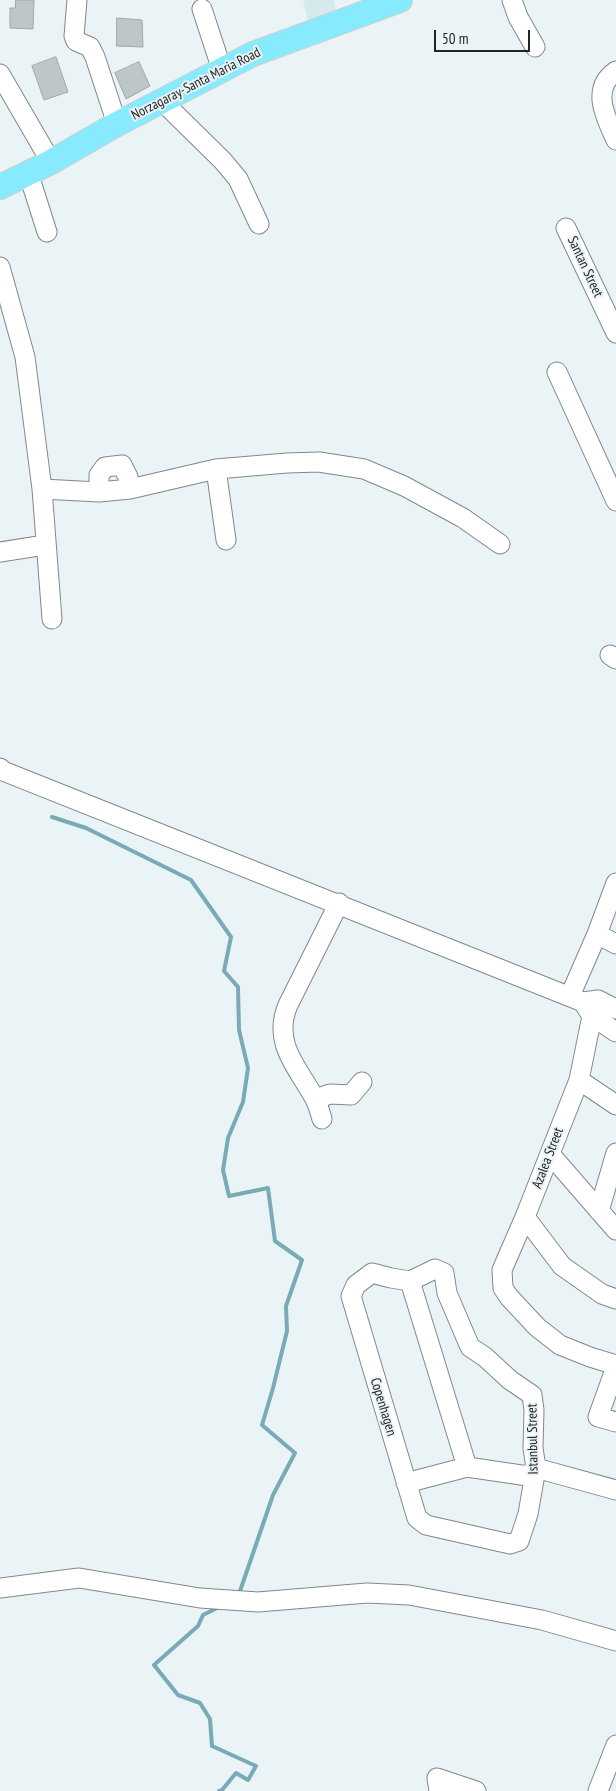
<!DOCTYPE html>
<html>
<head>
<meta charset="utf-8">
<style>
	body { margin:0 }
	#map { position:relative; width:616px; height:1791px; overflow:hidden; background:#eaf4f6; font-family:"PT Sans Narrow",sans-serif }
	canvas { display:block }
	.scale { position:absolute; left:434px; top:30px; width:96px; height:22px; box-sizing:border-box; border:2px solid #222526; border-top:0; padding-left:6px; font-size:15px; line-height:18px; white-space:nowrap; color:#222526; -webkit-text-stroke:4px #eaf4f6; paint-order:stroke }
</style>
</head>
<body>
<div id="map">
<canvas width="616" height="1791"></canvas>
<div class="scale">50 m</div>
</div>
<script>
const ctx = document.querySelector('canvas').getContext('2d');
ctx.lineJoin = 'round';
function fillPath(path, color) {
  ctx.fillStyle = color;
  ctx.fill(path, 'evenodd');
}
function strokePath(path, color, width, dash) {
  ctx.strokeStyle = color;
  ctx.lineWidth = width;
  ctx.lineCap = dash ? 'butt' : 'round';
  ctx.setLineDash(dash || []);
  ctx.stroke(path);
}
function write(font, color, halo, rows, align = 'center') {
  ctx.font = font + ' "PT Sans Narrow",sans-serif';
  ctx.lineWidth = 4;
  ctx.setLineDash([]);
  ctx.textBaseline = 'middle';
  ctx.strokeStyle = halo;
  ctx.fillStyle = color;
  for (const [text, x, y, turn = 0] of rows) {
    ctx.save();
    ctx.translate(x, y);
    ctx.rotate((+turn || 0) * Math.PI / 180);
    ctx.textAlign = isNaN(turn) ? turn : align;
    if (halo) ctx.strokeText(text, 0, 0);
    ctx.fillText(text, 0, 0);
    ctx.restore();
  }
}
fillPath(new Path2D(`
	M303,0H334L336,11L308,20Z`), '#d6e9ed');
strokePath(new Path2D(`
	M52,817L86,828L191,880L231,937L224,971L238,987L239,1030L248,1068L243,1102L228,1138L223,1170L229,1196L268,1188L275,1241L302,1260L286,1306L287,1331L273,1388L262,1425L295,1453L273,1495L239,1594
	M219,1607L203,1615L198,1626L154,1665L178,1695L200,1703L210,1719L212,1746L256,1766L248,1780L236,1773L222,1790L219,1791`), '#78abb6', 4);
const building = new Path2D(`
	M16,0H34L33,29L10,28V8H15Z
	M117,18L142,20L143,47L117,46Z
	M56,57L68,92L44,100L32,66Z
	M139,62L150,86L126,99L115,73Z`);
fillPath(building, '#bdc6c8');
strokePath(building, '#9fa8aa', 1);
const minor = new Path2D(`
	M77,0L74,36L76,41L90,47L95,57L117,124
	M512,0L518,17L535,47
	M202,9L222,70
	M616,71C590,89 606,118 616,140
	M0,74L51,162
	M162,101L223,161L238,179L259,224
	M28,172L47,232
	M566,228L616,333
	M0,267L25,357L42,489L99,492L130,489L216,469L287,463L319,462L364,469L404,486L463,518L500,544
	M557,372L616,501
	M216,469L226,540
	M42,489L52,619
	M99,492V475L105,467L122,465L128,477L130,489
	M0,552L45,545
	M610,655L616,659
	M0,768L3,771L583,1002
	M597,934L616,944
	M570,996L597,934L616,883
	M583,1002L598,1000L616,1009
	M586,1007L592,1016L616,1032
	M592,1016L579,1080L525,1217L502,1270L503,1288L509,1297L537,1327L560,1345L590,1357L616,1365
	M579,1080L616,1105
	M316,1099L330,1094L351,1095L362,1082
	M322,1119C320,1112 318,1104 314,1097C297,1067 272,1042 288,1005L339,903
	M550,1154L616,1230
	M599,1211L616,1153
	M525,1217L562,1266L602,1294L616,1299
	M435,1269L444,1273L447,1293L470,1347L485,1357L510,1380L532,1395L534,1410L533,1448L536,1468L528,1514L519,1541L510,1544L426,1525L417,1518L351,1296L356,1285L372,1273L391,1278L410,1281Z
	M410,1281L467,1467
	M616,1367L598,1417L616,1422
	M536,1468L616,1490
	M406,1483L467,1467L528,1476L536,1468
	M0,1588L79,1578L200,1598L258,1602L367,1593L409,1595L542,1620L616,1641
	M439,1791L437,1778L476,1791
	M598,1791L616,1745`);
const major = new Path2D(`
	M0,187L51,162L117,124L253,54L400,0`);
strokePath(minor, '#80888a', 21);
strokePath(major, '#cecfcf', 26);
strokePath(minor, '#fff', 19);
strokePath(major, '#88ebfd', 24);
write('14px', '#222526', '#eaf4f6', [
	["Norzagaray-Santa Maria Road",196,84,-27],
	["Santan Street",585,267,65],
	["Azalea Street",548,1158,-69],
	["Copenhagen",383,1407,73],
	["Istanbul Street",533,1439,-91]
]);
</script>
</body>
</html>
